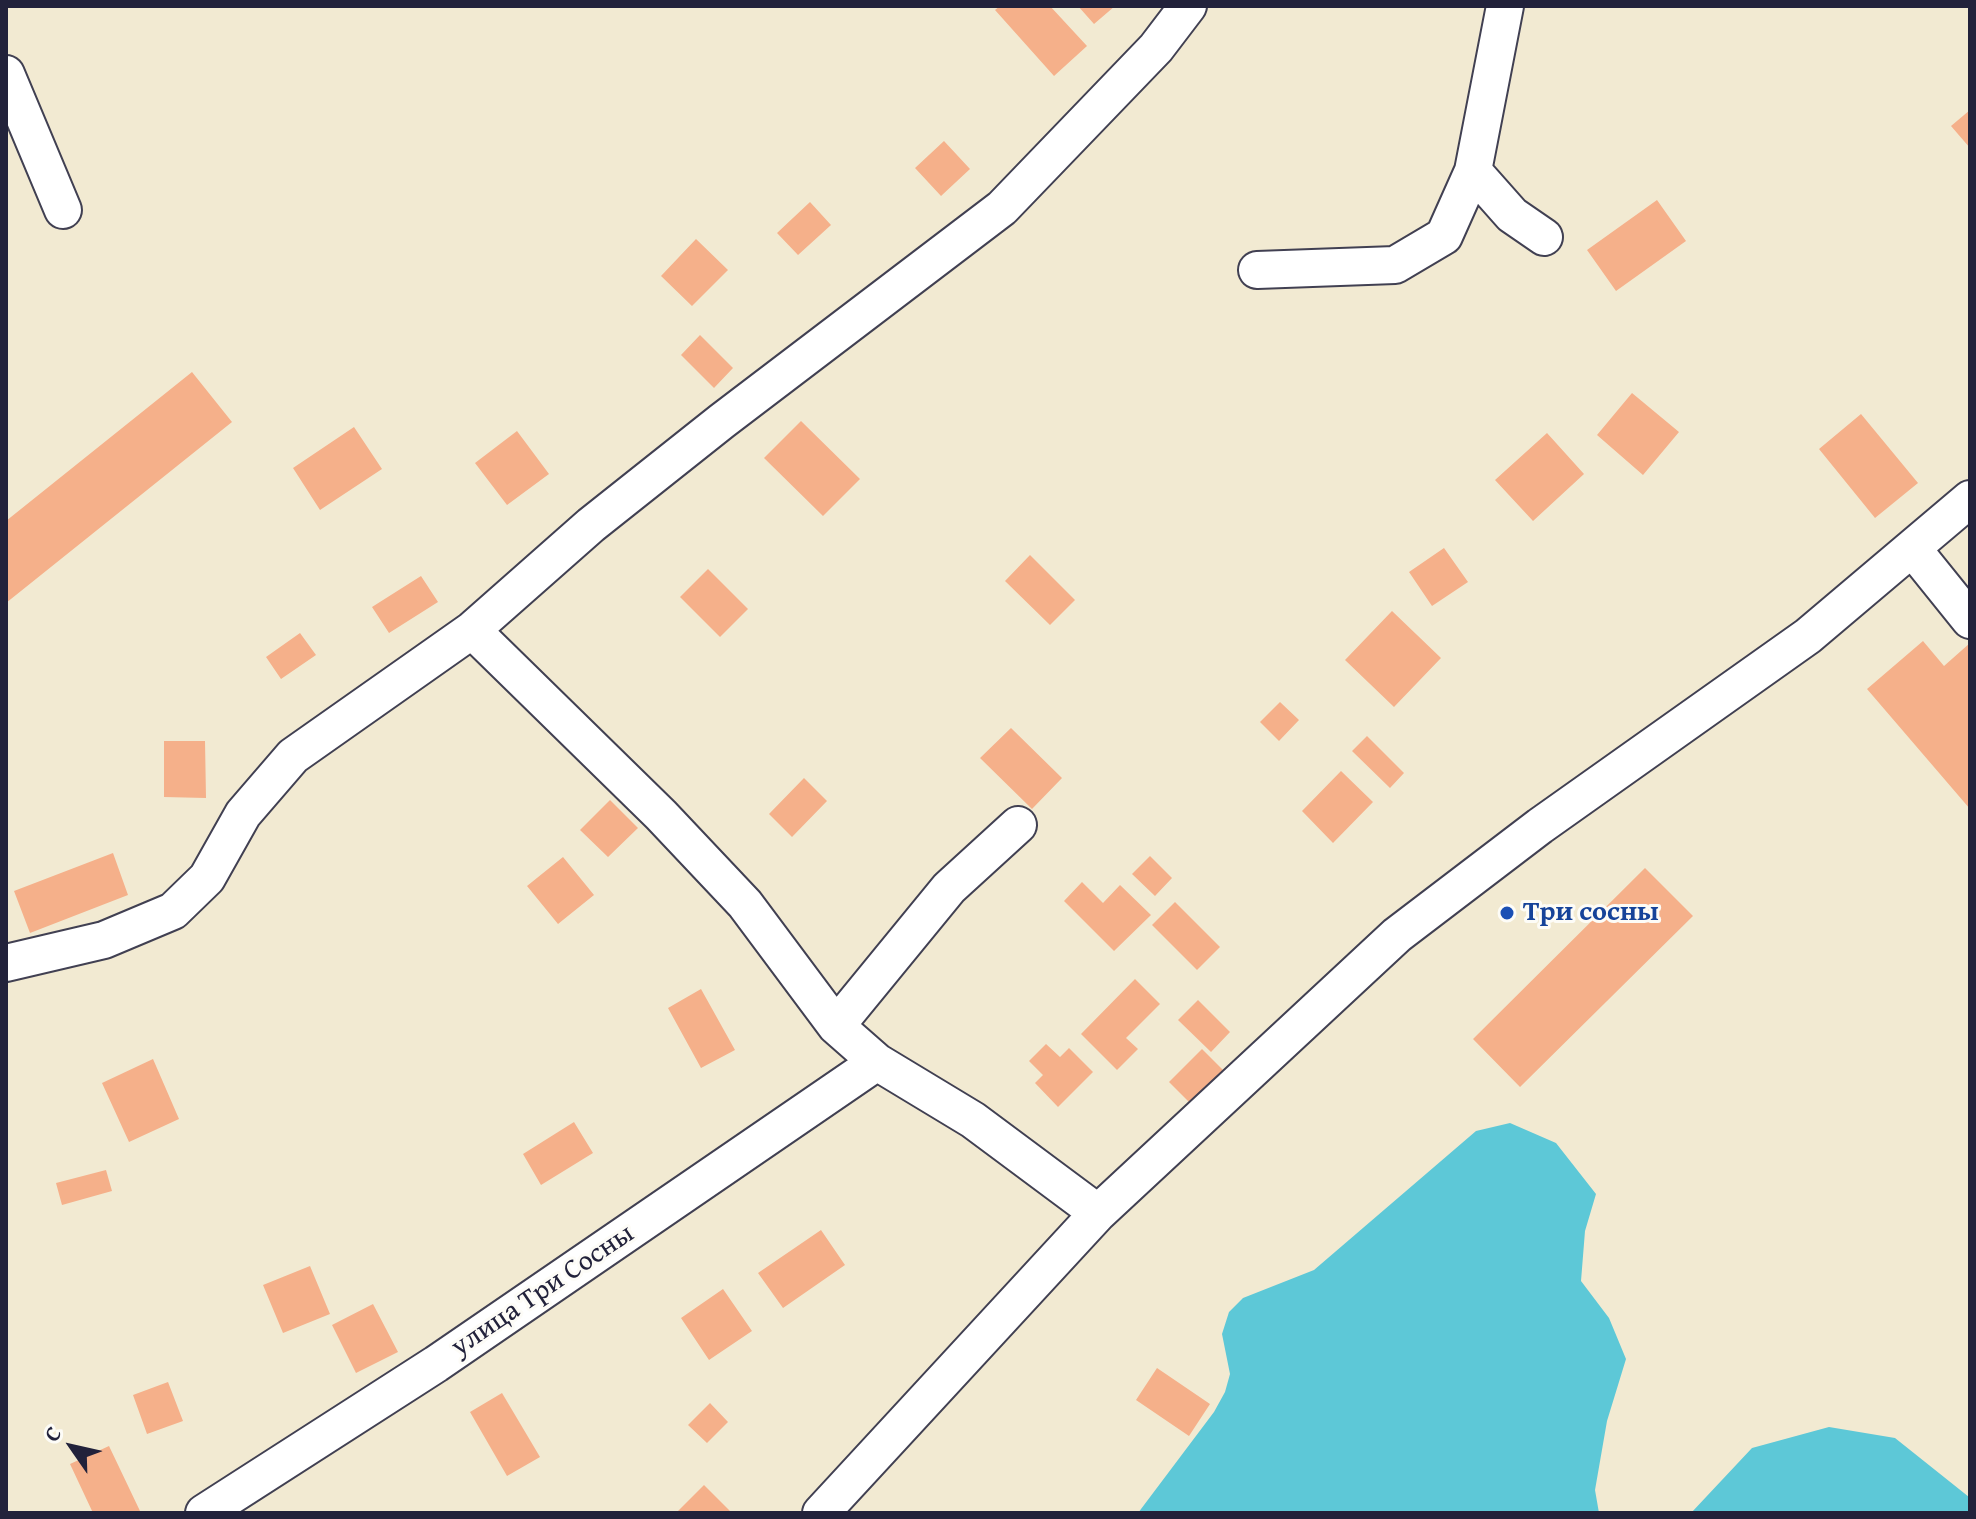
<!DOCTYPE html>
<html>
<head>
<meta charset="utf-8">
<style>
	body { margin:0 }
	#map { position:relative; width:1976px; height:1519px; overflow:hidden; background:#f2ead2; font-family:"Gentium Book Plus",serif }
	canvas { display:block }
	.frame { position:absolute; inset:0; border:8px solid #22223b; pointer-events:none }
	.north { position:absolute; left:32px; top:1407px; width:80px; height:80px; -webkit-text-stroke:6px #fdfcf7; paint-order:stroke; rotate:304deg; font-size:22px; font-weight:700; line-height:32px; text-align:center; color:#22223b }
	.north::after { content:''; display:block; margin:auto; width:28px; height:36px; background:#22223b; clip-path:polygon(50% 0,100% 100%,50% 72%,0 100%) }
</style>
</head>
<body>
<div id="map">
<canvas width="1976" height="1519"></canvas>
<div class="frame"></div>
<div class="north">С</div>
</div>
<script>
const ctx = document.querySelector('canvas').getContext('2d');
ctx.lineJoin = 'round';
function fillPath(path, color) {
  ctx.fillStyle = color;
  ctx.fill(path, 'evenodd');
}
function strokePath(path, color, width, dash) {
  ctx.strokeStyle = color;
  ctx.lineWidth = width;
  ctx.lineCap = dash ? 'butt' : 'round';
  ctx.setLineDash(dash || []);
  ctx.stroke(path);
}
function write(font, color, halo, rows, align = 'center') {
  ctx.font = font + ' "Gentium Book Plus",serif';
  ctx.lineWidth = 6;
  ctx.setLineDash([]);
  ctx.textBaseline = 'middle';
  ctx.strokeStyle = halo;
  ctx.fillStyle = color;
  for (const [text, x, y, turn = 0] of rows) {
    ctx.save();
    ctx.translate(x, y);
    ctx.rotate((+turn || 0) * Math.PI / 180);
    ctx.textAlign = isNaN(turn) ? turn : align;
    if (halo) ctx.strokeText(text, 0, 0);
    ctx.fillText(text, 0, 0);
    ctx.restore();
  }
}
fillPath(new Path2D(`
	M1510,1123L1556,1143L1596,1194L1585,1231L1581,1281L1609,1318L1626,1359L1607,1421L1595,1490L1599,1513H1138L1214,1412L1225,1392L1230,1374L1222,1334L1229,1312L1243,1298L1314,1270L1476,1131Z
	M1829,1427L1895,1438L1969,1497L1970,1513H1691L1752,1448Z`), '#5dc8d7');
fillPath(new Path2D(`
	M1000,6H1050L1087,46L1054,76L995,10Z
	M1078,6H1115L1094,24Z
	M1970,110V148L1951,126Z
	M944,141L970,169L941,196L915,168Z
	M1657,200L1686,241L1616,291L1587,250Z
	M810,202L831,225L798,255L777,233Z
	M696,239L728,270L692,306L661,276Z
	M700,335L733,368L714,388L681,355Z
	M192,372L232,422L6,603V521Z
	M1632,393L1679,432L1643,475L1597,435Z
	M1861,414L1918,483L1875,518L1819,449Z
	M801,421L860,479L823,516L764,458Z
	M354,427L382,469L320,510L293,468Z
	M517,431L549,474L507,505L475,463Z
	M1547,433L1584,474L1533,521L1495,480Z
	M1444,548L1468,582L1432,606L1409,572Z
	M1030,555L1075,600L1050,625L1005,581Z
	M708,569L748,609L720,637L680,597Z
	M421,576L438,602L389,633L372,607Z
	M1392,611L1441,658L1394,707L1345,660Z
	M300,633L316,655L281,679L266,657Z
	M1923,641L1944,666L1970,643V809L1867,689Z
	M1280,702L1299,720L1279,741L1260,722Z
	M1011,728L1062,778L1032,809L980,758Z
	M1367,736L1404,773L1390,788L1352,751Z
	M164,741H205L206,798L164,797Z
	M1341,771L1373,802L1333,843L1302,811Z
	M804,778L827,801L792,837L769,814Z
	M610,800L638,828L608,857L580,830Z
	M113,853L128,895L30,933L14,891Z
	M1150,856L1172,878L1155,896L1132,874Z
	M563,857L594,895L558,924L527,886Z
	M1645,868L1693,916L1520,1087L1473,1039Z
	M1082,882L1103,903L1120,885L1151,915L1114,951L1064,901Z
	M1175,902L1220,947L1197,970L1152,925Z
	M1135,979L1160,1004L1126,1038L1138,1049L1117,1070L1081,1034Z
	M701,989L735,1050L701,1068L668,1008Z
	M1198,1000L1230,1032L1211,1052L1178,1020Z
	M1046,1044L1060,1057L1069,1048L1093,1072L1058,1107L1035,1083L1043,1075L1029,1061Z
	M1202,1049L1226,1073L1193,1106L1169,1082Z
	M153,1059L179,1119L129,1142L102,1083Z
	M574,1122L593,1153L541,1185L523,1154Z
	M106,1170L112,1191L62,1205L56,1183Z
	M821,1230L845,1265L783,1308L758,1273Z
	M310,1266L330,1314L283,1333L263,1285Z
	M723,1289L752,1331L709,1360L681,1318Z
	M373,1304L398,1352L356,1373L332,1325Z
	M1157,1368L1210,1404L1189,1436L1136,1400Z
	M168,1382L183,1421L147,1434L133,1395Z
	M502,1393L540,1457L507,1476L470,1412Z
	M710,1403L728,1422L707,1443L688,1425Z
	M109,1446L140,1511L137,1513H93L70,1464Z
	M704,1485L732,1513H680L678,1511Z`), '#f5b08a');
const minor = new Path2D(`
	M6,74L63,210
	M1473,171L1512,215L1544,237
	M1257,270L1395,265L1444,236L1473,171L1505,6
	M1912,548L1970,620
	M472,630L661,815L745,904L836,1026L877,1062L973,1120L1098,1213
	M6,963L104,940L173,911L207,878L243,814L293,756L472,630L591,525L722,421L1002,208L1156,48L1188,6
	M836,1026L949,888L1018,825
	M204,1513L436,1364L877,1062
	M821,1513L1098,1213L1397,935L1540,826L1808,636L1970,499`);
strokePath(minor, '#414052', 40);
strokePath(minor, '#fff', 36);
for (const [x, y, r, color] of [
	[1507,913,8,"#1a4fb4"]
]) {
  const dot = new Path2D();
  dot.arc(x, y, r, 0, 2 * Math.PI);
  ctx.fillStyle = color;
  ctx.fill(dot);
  strokePath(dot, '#fdfcf7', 3);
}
write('bold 28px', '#164399', '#fdfcf7', [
	["Три сосны",1523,913]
], 'left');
write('28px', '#22223b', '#fdfcf7', [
	["улица Три Сосны",543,1291,-34]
]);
</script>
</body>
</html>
